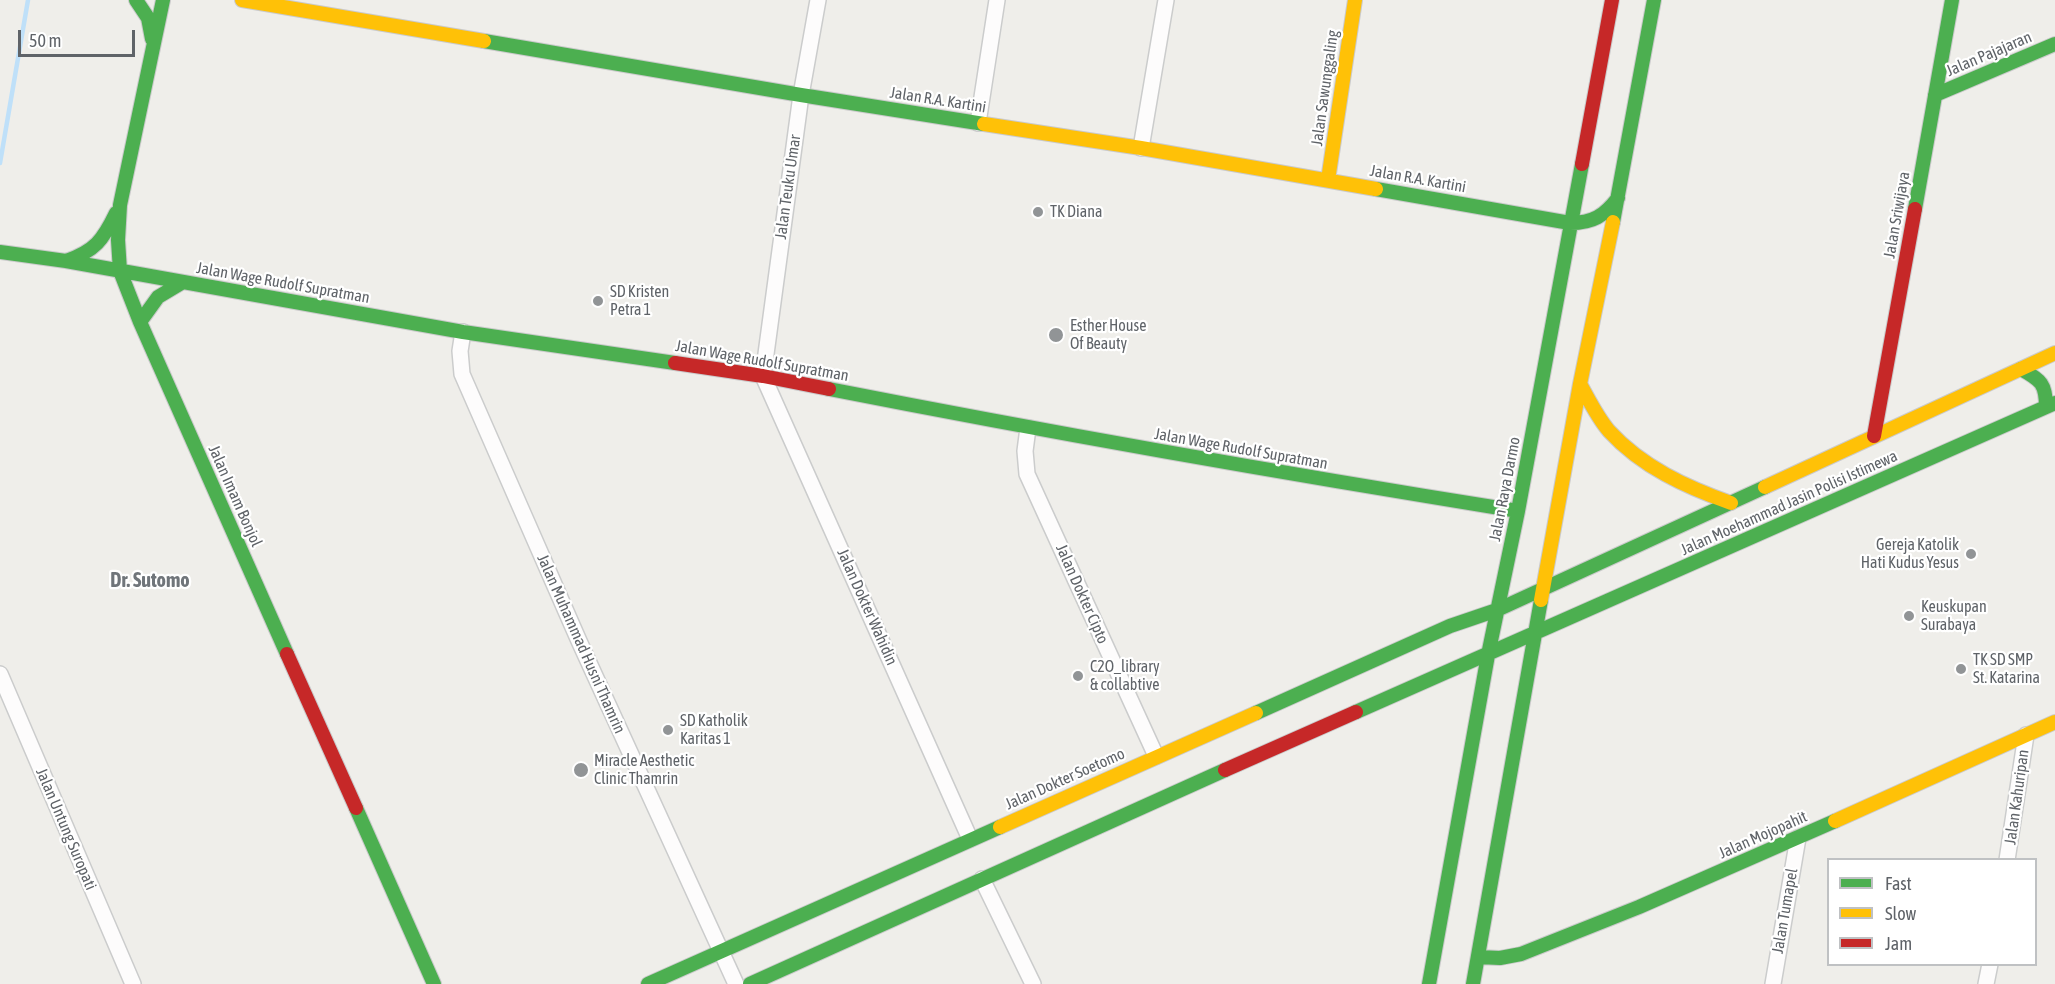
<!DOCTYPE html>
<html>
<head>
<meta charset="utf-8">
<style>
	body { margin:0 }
	#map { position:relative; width:2055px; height:984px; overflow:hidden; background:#efeeea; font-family:"Asap Condensed",sans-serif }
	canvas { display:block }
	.legend { position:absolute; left:1827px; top:858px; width:210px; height:108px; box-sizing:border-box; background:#fff; border:2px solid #bfc1c3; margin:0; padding:8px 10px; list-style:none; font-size:18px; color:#5f6368 }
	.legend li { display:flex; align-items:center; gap:12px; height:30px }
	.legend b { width:30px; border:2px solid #bfc1c3 }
	.scale { position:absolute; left:18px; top:30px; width:117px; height:27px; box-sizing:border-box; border:3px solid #5f6368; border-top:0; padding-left:8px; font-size:18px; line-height:21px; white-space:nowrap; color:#5f6368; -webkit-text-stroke:4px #fff; paint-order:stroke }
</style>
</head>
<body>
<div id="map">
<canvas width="2055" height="984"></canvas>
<ul class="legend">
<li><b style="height:8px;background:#4caf50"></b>Fast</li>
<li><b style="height:8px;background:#ffc107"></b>Slow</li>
<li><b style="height:8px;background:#c62828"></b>Jam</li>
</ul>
<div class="scale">50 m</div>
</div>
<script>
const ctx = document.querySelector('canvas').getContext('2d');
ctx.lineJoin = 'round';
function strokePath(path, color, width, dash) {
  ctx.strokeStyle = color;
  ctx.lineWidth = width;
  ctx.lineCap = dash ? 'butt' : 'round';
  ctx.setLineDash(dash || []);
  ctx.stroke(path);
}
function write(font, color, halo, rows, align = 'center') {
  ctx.font = font + ' "Asap Condensed",sans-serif';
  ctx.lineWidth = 4.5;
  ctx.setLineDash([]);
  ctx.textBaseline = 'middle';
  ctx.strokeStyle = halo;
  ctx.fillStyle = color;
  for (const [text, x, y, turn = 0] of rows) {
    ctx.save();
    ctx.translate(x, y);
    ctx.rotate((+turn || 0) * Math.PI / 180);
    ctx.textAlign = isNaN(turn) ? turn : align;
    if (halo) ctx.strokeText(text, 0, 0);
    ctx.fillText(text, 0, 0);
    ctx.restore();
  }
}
strokePath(new Path2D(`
	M0,163L28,0`), '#bfe0f9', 4.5);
const street = new Path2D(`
	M818,0L801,95L763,376L970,839
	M978,123L997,0
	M1141,148L1166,0
	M463,332L460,351L462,374L579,641L736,984
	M1028,428L1025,451L1027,474L1156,756
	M0,674L133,984
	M2007,860L2026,735
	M982,879L1033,984
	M1773,984L1798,838
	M1986,984L1990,964`);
const fast = new Path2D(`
	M136,0L148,18L152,39
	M163,0L120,205L118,240L120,271L140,322L287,654
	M484,41L801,95L984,124
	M1935,95L2055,44
	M1376,189L1570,223C1593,223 1604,216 1618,198
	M1915,209L1952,0
	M1613,222L1654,0
	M0,252L66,261L463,332L675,363
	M66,261C95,251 103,240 116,213
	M140,322L158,297L183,282
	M2021,369C2041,380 2046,384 2046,407
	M829,389C1058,434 1287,474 1518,511
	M1356,712L2055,403
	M1256,713L1450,626L1497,610L1765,487
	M356,808L434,984
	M1478,957L1500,958L1521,954L1639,907L1835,821
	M648,984L1000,827
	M750,984L1225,770
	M1429,984L1488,655L1518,511L1582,164
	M1473,984L1541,600`);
const slow = new Path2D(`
	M242,0L484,41
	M984,124L1141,148L1376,189
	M1328,180L1355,0
	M1580,384C1589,400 1597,417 1609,431C1642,467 1686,487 1731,503
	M1765,487L2055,353
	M1541,600L1580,384L1613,222
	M1835,821L2055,722
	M1000,827L1256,713`);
const jam = new Path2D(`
	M1582,164L1612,0
	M675,363L763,376L829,389
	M1874,436L1915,209
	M287,654L356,808
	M1225,770L1356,712`);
strokePath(street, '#cbcccc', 18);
strokePath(fast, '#cacacb', 16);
strokePath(slow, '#cacacb', 16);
strokePath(jam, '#cacacb', 16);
strokePath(street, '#fdfcfc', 15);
strokePath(fast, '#4caf50', 14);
strokePath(slow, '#ffc107', 14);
strokePath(jam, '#c62828', 14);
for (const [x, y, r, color] of [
	[1038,212,6,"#919496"],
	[598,301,6,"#919496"],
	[1056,335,8,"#919496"],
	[1971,554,6,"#919496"],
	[1909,616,6,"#919496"],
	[1961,669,6,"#919496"],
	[1078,676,6,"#919496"],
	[668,730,6,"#919496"],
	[581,770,8,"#919496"]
]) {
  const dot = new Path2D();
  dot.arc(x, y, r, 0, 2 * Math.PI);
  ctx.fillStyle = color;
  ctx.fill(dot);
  strokePath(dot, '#fff', 2);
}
write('16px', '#5f6368', '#fff', [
	["Jalan Pajajaran",1989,54,-23],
	["Jalan Sawunggaling",1325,88,-82],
	["Jalan R.A. Kartini",938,100,9],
	["Jalan R.A. Kartini",1418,179,10],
	["Jalan Teuku Umar",788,187,-82],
	["Jalan Sriwijaya",1897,215,-80],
	["Jalan Wage Rudolf Supratman",283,283,10],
	["Jalan Wage Rudolf Supratman",762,361,10],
	["Jalan Wage Rudolf Supratman",1241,449,10],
	["Jalan Raya Darmo",1505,489,-79],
	["Jalan Imam Bonjol",235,496,66],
	["Jalan Moehammad Jasin Polisi Istimewa",1789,503,-24],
	["Jalan Dokter Cipto",1082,594,66],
	["Jalan Dokter Wahidin",867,607,66],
	["Jalan Muhammad Husni Thamrin",581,644,66],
	["Jalan Dokter Soetomo",1065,779,-24],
	["Jalan Kahuripan",2017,797,-82],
	["Jalan Untung Suropati",66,829,67],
	["Jalan Mojopahit",1763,835,-24],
	["Jalan Tumapel",1785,911,-80]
]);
write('16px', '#5f6368', '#fff', [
	["TK Diana",1050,212],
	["SD Kristen",610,292],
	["Petra 1",610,310],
	["Esther House",1070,326],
	["Of Beauty",1070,344],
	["Gereja Katolik",1959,545,"right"],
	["Hati Kudus Yesus",1959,563,"right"],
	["Keuskupan",1921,607],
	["Surabaya",1921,625],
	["TK SD SMP",1973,660],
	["St. Katarina",1973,678],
	["C2O_library",1090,667],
	["& collabtive",1090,685],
	["SD Katholik",680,721],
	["Karitas 1",680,739],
	["Miracle Aesthetic",594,761],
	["Clinic Thamrin",594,779]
], 'left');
write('bold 20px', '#70757a', '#fff', [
	["Dr. Sutomo",150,581]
]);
</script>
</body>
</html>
